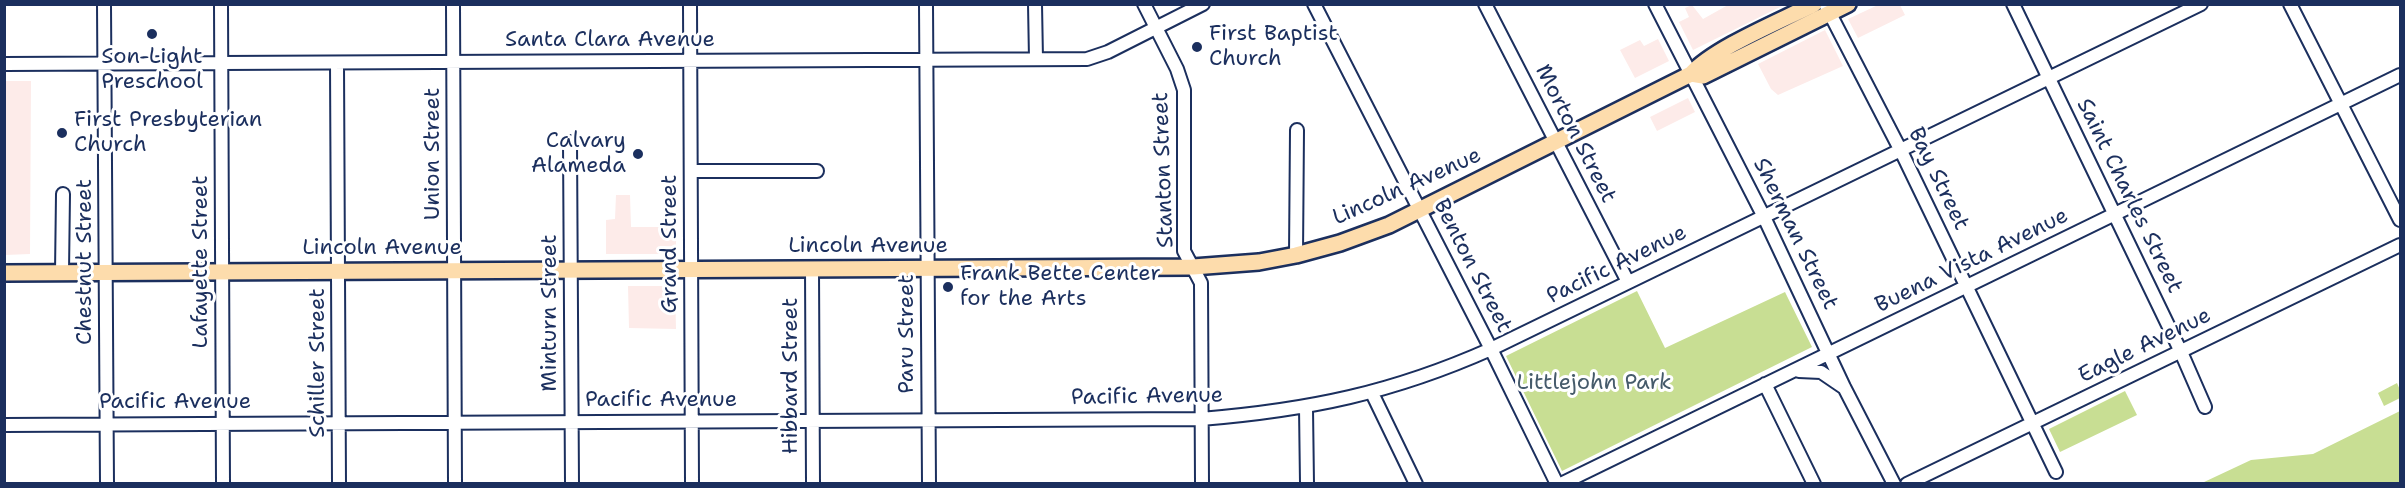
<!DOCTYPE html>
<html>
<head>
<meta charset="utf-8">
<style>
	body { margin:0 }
	#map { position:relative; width:2405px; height:488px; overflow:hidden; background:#fff; font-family:"Shantell Sans",sans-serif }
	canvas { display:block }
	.frame { position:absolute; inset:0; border:6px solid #1b2f5e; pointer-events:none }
</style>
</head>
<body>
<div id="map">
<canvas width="2405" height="488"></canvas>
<div class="frame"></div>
</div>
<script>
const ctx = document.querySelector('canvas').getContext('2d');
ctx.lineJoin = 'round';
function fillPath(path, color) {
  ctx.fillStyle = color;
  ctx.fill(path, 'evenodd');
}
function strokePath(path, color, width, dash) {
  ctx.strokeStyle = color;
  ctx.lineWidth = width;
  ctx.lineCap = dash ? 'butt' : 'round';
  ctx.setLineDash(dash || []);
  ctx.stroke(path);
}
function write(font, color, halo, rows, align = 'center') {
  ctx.font = font + ' "Shantell Sans",sans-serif';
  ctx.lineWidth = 6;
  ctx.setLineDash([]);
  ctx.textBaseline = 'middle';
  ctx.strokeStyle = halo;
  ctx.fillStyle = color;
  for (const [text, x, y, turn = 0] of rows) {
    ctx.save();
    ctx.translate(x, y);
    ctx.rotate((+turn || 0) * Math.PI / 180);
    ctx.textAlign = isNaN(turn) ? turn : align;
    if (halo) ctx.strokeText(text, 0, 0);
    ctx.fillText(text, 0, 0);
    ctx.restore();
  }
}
fillPath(new Path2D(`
	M1692,5L1703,19L1728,5H1784L1693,50L1679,22L1689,17L1685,8Z
	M1878,5H1900L1905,15L1858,38L1848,19Z
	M1825,30L1843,66L1778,95L1771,89L1758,64Z
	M1658,39L1669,61L1635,78L1620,50L1640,40L1644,46Z
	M5,81H31L30,254L5,255Z
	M1688,98L1695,112L1657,131L1650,117Z
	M616,195H630L631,227H676V251L673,254H606V220L615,219Z
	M628,286H675L676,329L629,328Z`), '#fdebe9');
fillPath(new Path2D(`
	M1637,291L1665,348L1785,292L1812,347L1562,471L1506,356Z
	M2397,383L2400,390V398L2384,406L2378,393Z
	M2125,391L2137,415L2060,452L2049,429Z
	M2400,411V483H2202L2251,460L2313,454Z`), '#c8de93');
const minor = new Path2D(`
	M104,4L107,484
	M221,4L223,484
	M453,4L455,484
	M690,4L692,484
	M926,4L929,484
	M1035,4L1036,59
	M1144,4L1177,69L1184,90V251L1201,283L1202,484
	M1314,4L1491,349L1557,484
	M1485,4L1628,282
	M1655,4L1764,217L1844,387L1894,484
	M1825,4L1901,151L2056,472
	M2013,4L2181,352L2205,407
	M2290,4L2400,220
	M337,63L339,484
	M4,64L1087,59L1108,52L1203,4
	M570,142L572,484
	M691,171H817
	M1296,255L1297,130
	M812,269L813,484
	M62,272L63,194
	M1799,371L1821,372L1843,387
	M1765,384L1814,484
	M1372,393L1416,484
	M1306,408L1307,484
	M4,425L1201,419C1309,410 1392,393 1491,349L2201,4
	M1561,484L2400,75
	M1907,484L2400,245`);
const major = new Path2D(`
	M1691,74L1703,76L1848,4
	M4,273L1193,267L1259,262L1296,255L1340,243L1389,225L1691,74C1714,48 1781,21 1814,4`);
strokePath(minor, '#1b2f5e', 16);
strokePath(major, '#1b2f5e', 20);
strokePath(minor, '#fff', 12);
strokePath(major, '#fddcac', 15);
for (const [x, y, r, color] of [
	[152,34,6,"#1b2f5e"],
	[1197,47,6,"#1b2f5e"],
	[62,133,6,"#1b2f5e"],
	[638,154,6,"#1b2f5e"],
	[948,287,6,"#1b2f5e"]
]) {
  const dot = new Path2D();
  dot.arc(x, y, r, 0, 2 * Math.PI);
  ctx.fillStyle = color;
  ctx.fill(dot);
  strokePath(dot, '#fff', 2);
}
write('22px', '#1b2f5e', '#fff', [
	["First Baptist",1209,34],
	["Church",1209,59],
	["Son-Light",152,57,"center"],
	["Preschool",152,82,"center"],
	["First Presbyterian",74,120],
	["Church",74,145],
	["Calvary",626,141,"right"],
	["Alameda",626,166,"right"],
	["Frank Bette Center",960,274],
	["for the Arts",960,299]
], 'left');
write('22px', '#1b2f5e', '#fff', [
	["Santa Clara Avenue",610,40],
	["Morton Street",1575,134,63],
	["Union Street",433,154,-90],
	["Stanton Street",1164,170,-92],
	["Bay Street",1938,179,64],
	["Lincoln Avenue",1407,187,-24],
	["Saint Charles Street",2129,196,64],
	["Sherman Street",1795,234,64],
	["Grand Street",670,244,-90],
	["Lincoln Avenue",868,246],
	["Lincoln Avenue",382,248],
	["Buena Vista Avenue",1972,261,-26],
	["Chestnut Street",85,262,-90],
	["Lafayette Street",201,262,-90],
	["Pacific Avenue",1617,265,-26],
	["Benton Street",1472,266,63],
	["Minturn Street",550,313,-90],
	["Paru Street",907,334,-90],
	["Eagle Avenue",2145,346,-26],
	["Schiller Street",318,363,-90],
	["Hibbard Street",791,376,-90],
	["Pacific Avenue",1147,397,-1],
	["Pacific Avenue",661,400],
	["Pacific Avenue",175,402]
]);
write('22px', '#465b6b', '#fff', [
	["Littlejohn Park",1594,383]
]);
</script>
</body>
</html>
